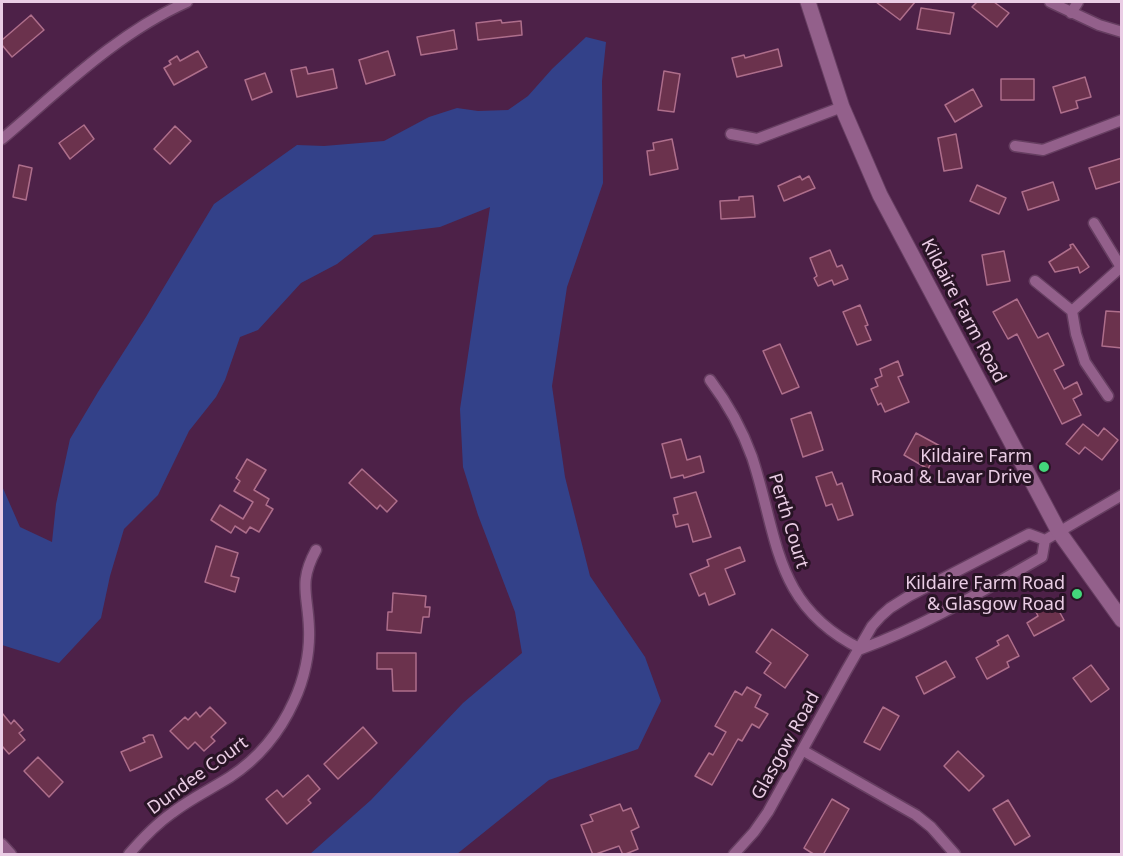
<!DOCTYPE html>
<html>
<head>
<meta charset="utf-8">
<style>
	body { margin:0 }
	#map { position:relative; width:1123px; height:856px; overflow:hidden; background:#4d2148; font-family:"Noto Sans",sans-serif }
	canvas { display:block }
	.frame { position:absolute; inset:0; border:3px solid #eacde5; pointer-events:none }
</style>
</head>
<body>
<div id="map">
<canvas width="1123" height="856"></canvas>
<div class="frame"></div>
</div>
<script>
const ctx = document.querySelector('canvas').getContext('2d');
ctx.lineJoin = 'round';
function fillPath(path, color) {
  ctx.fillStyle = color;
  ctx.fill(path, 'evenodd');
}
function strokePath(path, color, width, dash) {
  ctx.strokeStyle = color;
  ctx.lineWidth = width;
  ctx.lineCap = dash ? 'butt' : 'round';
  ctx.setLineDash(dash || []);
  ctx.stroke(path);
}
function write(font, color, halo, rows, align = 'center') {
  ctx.font = font + ' "Noto Sans",sans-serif';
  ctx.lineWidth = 6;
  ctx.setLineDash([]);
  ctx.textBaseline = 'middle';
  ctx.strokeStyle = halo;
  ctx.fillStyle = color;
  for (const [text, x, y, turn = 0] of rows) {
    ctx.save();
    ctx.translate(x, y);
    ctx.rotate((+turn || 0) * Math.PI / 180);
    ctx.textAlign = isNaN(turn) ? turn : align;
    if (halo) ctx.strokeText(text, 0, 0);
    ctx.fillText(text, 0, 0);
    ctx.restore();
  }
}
fillPath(new Path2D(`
	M586,37L606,42L602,81L603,183L567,287L552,386L565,477L590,576L645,657L661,701L638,749L549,780L457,854H310L371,800L463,703L522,653L515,612L478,515L463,467L460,409L490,207L440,227L374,235L337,264L301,283L258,330L240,337L225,380L216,397L189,431L158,495L124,529L110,576L101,618L59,663L2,645V486L20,527L52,542L56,504L70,439L98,392L146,317L214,204L297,145L324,146L384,141L429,117L457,108L478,111L508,110L528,96L552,69Z`), '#334189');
const building = new Path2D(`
	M876,2H915L900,20Z
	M977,2H994L1009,13L997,27L972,7Z
	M921,8L954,13L950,34L917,29Z
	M31,15L44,30L12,57L2,45V40Z
	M501,20L502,23L521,21L522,35L478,40L476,23Z
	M454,30L457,49L421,55L417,37Z
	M778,49L782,66L737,77L732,58L744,55L745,58Z
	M198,51L207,67L174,85L164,68L171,64L169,61L177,56L180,61Z
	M388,51L395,75L366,84L359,60Z
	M306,67L308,74L333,69L337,88L297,97L291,70Z
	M664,71L680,74L674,112L658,110Z
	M265,73L272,92L252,100L245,80Z
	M1085,77L1091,97L1076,101L1078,108L1061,113L1053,87Z
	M1001,79H1034V100H1001Z
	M973,89L982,106L955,122L945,105Z
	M84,125L94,139L70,159L59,143Z
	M175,126L191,141L170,164L154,149Z
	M956,134L962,168L944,171L938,138Z
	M672,139L678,169L650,175L647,151L654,150L653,143Z
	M1122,158V181L1096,189L1089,168Z
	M19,165L32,168L26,200L13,197Z
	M800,176L802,180L809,176L815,188L784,201L778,186Z
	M1053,182L1059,200L1028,210L1022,192Z
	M977,185L1006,198L999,214L970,201Z
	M753,196L755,217L721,219L720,201L739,200V197Z
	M1073,244L1089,267L1080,273L1078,267L1055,272L1049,262L1071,248L1070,245Z
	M830,250L837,267L842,265L848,279L834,285L832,280L818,286L814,278L817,276L810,258Z
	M1004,251L1010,281L987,285L982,255Z
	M1017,299L1038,338L1048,333L1064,365L1054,370L1064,389L1077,382L1082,394L1073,399L1081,415L1062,424L1017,334L1008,339L993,312Z
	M860,305L868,325L865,326L871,340L857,345L843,312Z
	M1106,311L1122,312V348L1102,346Z
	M780,344L799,387L782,394L763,351Z
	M898,361L903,375L898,377L909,402L885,412L881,403L878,405L871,389L878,386L875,379L882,376L880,369Z
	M811,412L823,450L803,457L791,419Z
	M1083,424L1098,436L1104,428L1118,440L1102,460L1085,447L1079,454L1066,444Z
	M916,433L940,446L928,469L904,455Z
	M681,439L687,460L700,456L704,472L684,478L683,475L671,478L662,444Z
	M247,459L266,470L254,490L269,499L266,505L273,509L259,532L250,527L246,533L235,526L231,533L211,520L220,505L243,519L253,502L234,491L240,481L236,478Z
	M362,469L397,501L387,512L380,505L377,509L349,483Z
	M832,472L837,485L842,483L853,515L838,520L832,504L826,506L816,477Z
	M696,492L711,537L693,542L688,524L676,527L673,515L678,514L674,498Z
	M216,546L238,553L231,576L239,578L235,592L205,582Z
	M740,547L745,561L725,569L735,594L709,605L705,593L699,596L690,574L709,566L707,560Z
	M393,593L426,596L425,607H430L429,617H423L421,633L387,630L388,612H392Z
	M1054,602L1064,620L1034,636L1027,623L1038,616L1036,612Z
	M772,629L808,655L785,688L764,673L771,663L756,652Z
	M1008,635L1019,656L1007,662L1009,667L987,679L976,658L999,645L997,641Z
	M377,653H416V691H393L392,669H377Z
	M946,661L955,677L924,694L916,677Z
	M1091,665L1109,689L1091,702L1073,678Z
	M747,687L761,695L755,707L768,714L759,728L752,724L742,741L738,739L712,785L695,776L709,753L713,755L726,732L715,726L735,691L742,695Z
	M210,707L226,723L211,737L215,741L204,751L195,742L188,749L170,731L185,717L188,720L196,712L200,717Z
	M883,707L899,716L880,750L864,742Z
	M2,713L11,724L14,720L23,730L19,733L25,740L9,754L2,746Z
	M363,727L377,743L338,779L324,764Z
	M149,735H153L162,757L130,771L121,752L145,742L143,738Z
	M958,751L984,776L969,791L944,766Z
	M38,757L63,782L49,797L24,771Z
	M308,775L320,789L308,800L311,803L287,824L266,799L277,790L283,797Z
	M832,799L849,809L823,855H815L804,848Z
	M1008,800L1030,836L1015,845L993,809Z
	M620,804L623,811L631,808L639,827L631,831L638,849L623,855L619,846L593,855L581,825L593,821L590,815Z`);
fillPath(building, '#6b324d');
strokePath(building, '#ae6e8b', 1.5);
const minor = new Path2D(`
	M1050,2L1099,25L1122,32
	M1071,13L1078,2
	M731,134L757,139L842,107
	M2,139C60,90 117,33 187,2
	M1015,146L1043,150L1122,120
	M1094,223L1122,269
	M1035,281L1072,311
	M710,380C728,404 742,429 752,457C779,539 773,605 861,649
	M1108,396L1085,362L1076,334L1072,311L1120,268
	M861,649C925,626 984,590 1042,557L1045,540L1122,495
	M802,750L916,815L931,827L955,854
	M2,844L11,854
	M129,854C142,839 155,825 172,813C190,799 211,789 230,777C259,758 280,732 294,701C304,680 310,653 309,629C308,594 298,583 316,550
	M734,854L754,832L768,812L846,671L872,626L881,616L890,608L909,596L1029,534L1045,540`);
const secondary = new Path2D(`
	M808,2L842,107L880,195L1059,532L1122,620`);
strokePath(minor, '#663e61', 13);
strokePath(secondary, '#663e61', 17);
strokePath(minor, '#93608b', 10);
strokePath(secondary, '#93608b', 15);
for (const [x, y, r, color] of [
	[1044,467,6,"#43d77b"],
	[1077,594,6,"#43d77b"]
]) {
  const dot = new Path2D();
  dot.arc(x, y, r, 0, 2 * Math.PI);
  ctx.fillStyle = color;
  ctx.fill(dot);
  strokePath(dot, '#281425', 2);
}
write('18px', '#eacde5', '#281425', [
	["Kildaire Farm Road",963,311,62],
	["Perth Court",788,521,73],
	["Glasgow Road",786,746,-61],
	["Dundee Court",198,776,-36]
]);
write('18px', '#eacde5', '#281425', [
	["Kildaire Farm",1032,457],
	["Road & Lavar Drive",1032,478],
	["Kildaire Farm Road",1065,584],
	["& Glasgow Road",1065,605]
], 'right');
</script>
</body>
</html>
